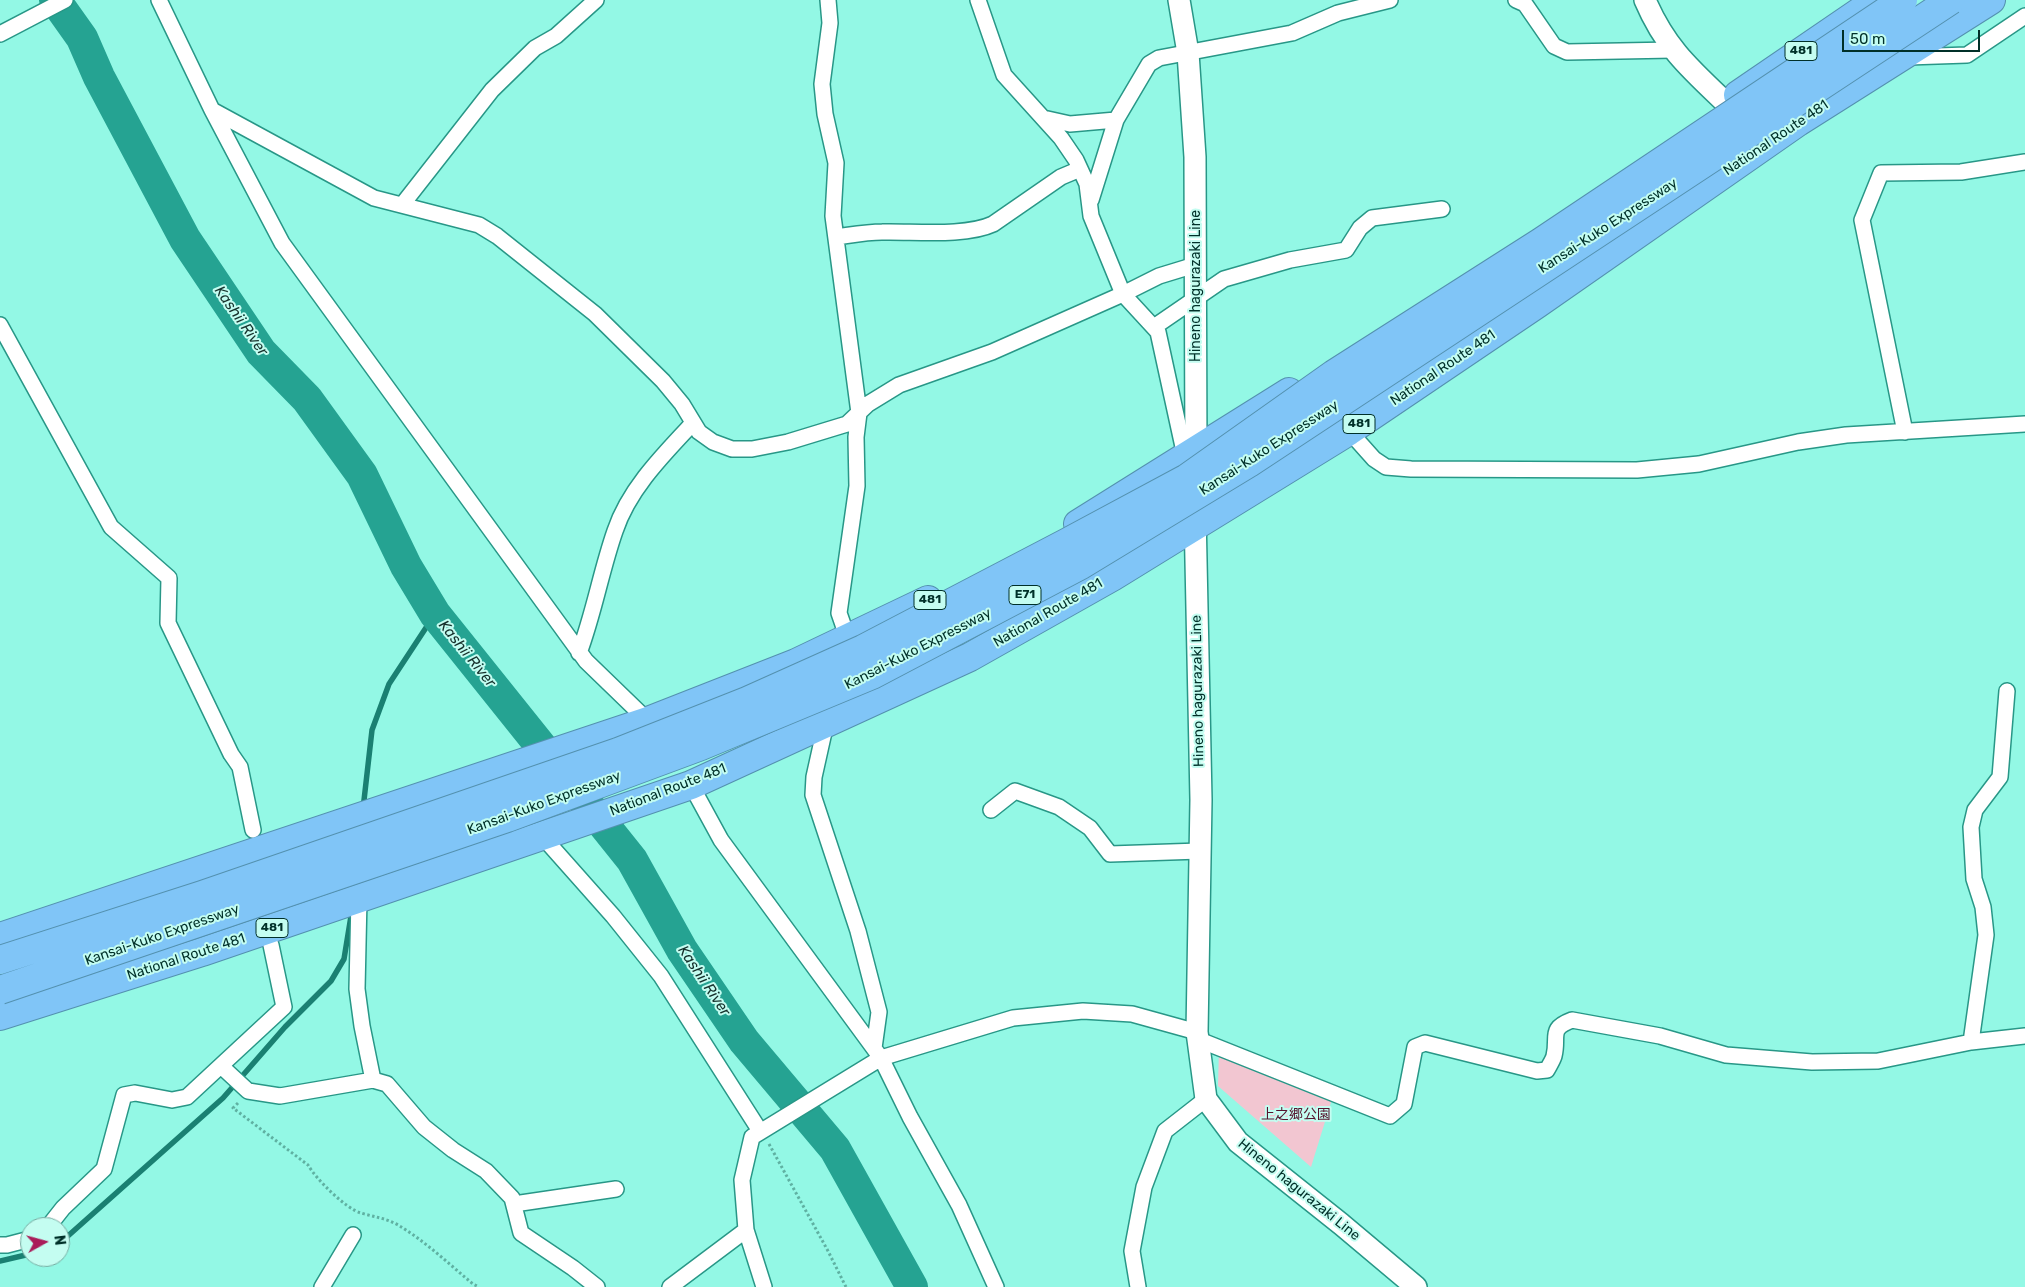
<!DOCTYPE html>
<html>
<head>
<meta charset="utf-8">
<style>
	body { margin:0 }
	#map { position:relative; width:2025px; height:1287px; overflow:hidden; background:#93f8e5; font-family:Rubik,sans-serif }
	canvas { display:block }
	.north { position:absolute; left:20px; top:1217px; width:50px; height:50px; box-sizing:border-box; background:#c4fdf1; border:1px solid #76aba1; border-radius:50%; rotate:83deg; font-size:14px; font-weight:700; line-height:20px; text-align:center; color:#003029 }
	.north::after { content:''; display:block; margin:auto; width:18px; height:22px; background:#aa1c5a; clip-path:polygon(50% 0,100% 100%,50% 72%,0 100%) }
	.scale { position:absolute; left:1842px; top:30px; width:138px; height:22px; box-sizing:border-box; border:2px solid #003029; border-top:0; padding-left:6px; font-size:15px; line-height:18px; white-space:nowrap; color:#003029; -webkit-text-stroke:4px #c4fdf1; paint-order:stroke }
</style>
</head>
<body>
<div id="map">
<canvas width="2025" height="1287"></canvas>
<div class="north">N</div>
<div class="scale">50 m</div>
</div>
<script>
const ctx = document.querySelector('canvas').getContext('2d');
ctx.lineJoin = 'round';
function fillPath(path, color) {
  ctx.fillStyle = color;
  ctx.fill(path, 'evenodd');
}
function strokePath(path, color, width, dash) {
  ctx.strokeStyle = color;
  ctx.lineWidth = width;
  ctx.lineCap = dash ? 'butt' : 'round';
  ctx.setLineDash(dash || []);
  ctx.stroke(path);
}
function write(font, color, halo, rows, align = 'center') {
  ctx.font = font + ' Rubik,"Noto Sans JP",sans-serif';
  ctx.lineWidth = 4;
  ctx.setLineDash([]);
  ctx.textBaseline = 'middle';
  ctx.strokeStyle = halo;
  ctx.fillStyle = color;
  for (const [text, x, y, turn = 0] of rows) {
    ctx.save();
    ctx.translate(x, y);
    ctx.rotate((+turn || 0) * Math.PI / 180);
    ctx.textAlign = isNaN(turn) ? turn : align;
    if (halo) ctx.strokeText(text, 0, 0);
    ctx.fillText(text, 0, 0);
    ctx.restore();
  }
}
fillPath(new Path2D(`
	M1219,1048L1332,1099L1311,1167L1218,1086Z`), '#f2c6d1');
strokePath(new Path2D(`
	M363,809L372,730L389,684L435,614
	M60,1243L223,1098L285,1027L331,981L344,959L352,910
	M0,1261L30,1254`), '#1a8072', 5.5);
strokePath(new Path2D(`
	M55,0L82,38L99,77L185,239L261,352L307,399L362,475L406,566L435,614L632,860L682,950L744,1041L835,1149L912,1287`), '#25a392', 32);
const street = new Path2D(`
	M159,0L212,110L282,243L586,661L648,721
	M828,0L830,23L822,84L825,114L836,163L833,216L859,413L856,437L857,486L839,613L848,639
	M978,0L1004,75L1061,138L1076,160L1087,184L1091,216L1123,294L1158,332L1185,456
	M1516,0L1525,4L1554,46L1567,52L1673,50
	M0,34L65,0
	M1908,57L1967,55L2025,16
	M212,110L374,198L479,225L497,236L595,314L663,381L682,404L699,432L713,442L732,449H752L788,442L847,424L868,404L899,385L992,352L1123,294L1159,276L1195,265
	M1043,118L1070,124L1116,120
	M1091,200L1116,120L1149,64L1159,58L1292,33L1338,13L1390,0
	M402,205L492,90L535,48L556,36L596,0
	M836,237C851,235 867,232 882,232C913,231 965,237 993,224L1061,177L1080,169
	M0,325L111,527L169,578L168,623L231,754L240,767L253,830
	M1154,327L1224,279L1290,260L1346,250L1360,228L1372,218L1442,209
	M1349,431L1374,459L1386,467L1411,469L1637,470L1699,464L1798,442L1846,435L2025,424
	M1905,432L1862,220L1881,173L1961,172L2025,162
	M579,653C594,613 601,571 615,531C629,489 663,455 693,423
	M826,723L814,777L813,795L858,931L879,1012L874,1048
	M691,785L721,840L881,1058L910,1117L959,1205L996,1287
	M991,810L1015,791L1059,807L1090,828L1110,854L1200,851
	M542,836L613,916L661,976L760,1131
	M359,898L357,989L362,1026L373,1080L387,1084L424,1127L453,1150L486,1171L512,1198L521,1233L573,1268L597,1287
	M1197,1039L1390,1116L1404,1104L1415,1047L1425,1043L1537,1071L1547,1070C1549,1066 1553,1060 1554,1056C1559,1036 1548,1029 1572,1020L1660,1036L1726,1055L1812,1062L1878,1061L1971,1042L2025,1036
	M1971,1042L1986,935L1983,907L1974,879L1971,827L1975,810L2000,777L2007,691
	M221,1066L248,1091L280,1096L373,1080
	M514,1204L616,1189
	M48,1227L63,1208L104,1169L124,1095L135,1093L172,1100L187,1097L284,1007L271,945
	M746,1230L764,1287
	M0,1245H7L30,1239
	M322,1287L353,1235
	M670,1287L746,1230L742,1180L752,1137L881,1058L1013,1018L1083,1011L1132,1014L1197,1032
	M1138,1287L1132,1251L1144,1187L1165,1131L1206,1099`);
const secondary = new Path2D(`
	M1179,0L1188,53L1195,157L1196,463
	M1645,0C1665,47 1689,68 1726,103
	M1195,513L1201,800L1197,1032L1206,1099L1238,1142L1341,1224L1416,1287`);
const highway = new Path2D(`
	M1738,95L1877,0
	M1078,524L1289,392
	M0,937L648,721L796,663L928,600
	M0,1016L202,952L691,785L970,657L1112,577L1349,431L1537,304L1798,122L1991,0`);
strokePath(street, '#289787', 18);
strokePath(secondary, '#289787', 24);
strokePath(highway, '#5391af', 30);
strokePath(new Path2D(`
	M238,1103L233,1108L308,1165C316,1179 346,1209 361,1213C374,1217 386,1218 398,1225C425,1241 449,1264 473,1284L479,1287
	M769,1144L828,1251L846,1287`), '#5fb1a2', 3, [2.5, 2.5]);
strokePath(street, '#fff', 15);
strokePath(secondary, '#fff', 21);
strokePath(highway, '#80c5f7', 28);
const highwayBridge = new Path2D(`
	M0,960L202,895L618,752L747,701L863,649L1066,543L1187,478L1334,374L1541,242L1903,0
	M0,990L507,818L701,746L872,675L1081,565L1249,463L1951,0`);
strokePath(highwayBridge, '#5391af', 30, []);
strokePath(highwayBridge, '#80c5f7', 28);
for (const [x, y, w] of [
	[1801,51,32],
	[1359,424,32],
	[1025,595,32],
	[930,600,32],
	[272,928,32]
]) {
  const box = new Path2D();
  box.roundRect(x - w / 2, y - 9.5, w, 19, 4);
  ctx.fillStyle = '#c4fdf1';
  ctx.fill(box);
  strokePath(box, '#003029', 1);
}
write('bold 12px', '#003029', null, [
	["481",1801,51],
	["481",1359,424],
	["E71",1025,595],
	["481",930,600],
	["481",272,928]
]);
write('14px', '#003029', '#c4fdf1', [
	["National Route 481",1776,138,-34],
	["Kansai-Kuko Expressway",1608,226,-33],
	["Hineno hagurazaki Line",1196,286,-90],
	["National Route 481",1443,368,-34],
	["Kansai-Kuko Expressway",1269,448,-33],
	["National Route 481",1048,613,-30],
	["Kansai-Kuko Expressway",918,649,-27],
	["Hineno hagurazaki Line",1198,691,-91],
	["National Route 481",668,790,-21],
	["Kansai-Kuko Expressway",544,803,-20],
	["Kansai-Kuko Expressway",162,935,-19],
	["National Route 481",186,957,-18],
	["Hineno hagurazaki Line",1299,1190,39]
]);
write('14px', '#56142e', '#c4fdf1', [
	["上之郷公園",1296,1115]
]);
write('italic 15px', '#16302b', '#c4fdf1', [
	["Kashii River",241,321,55],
	["Kashii River",467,654,51],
	["Kashii River",704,981,56]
]);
</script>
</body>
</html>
